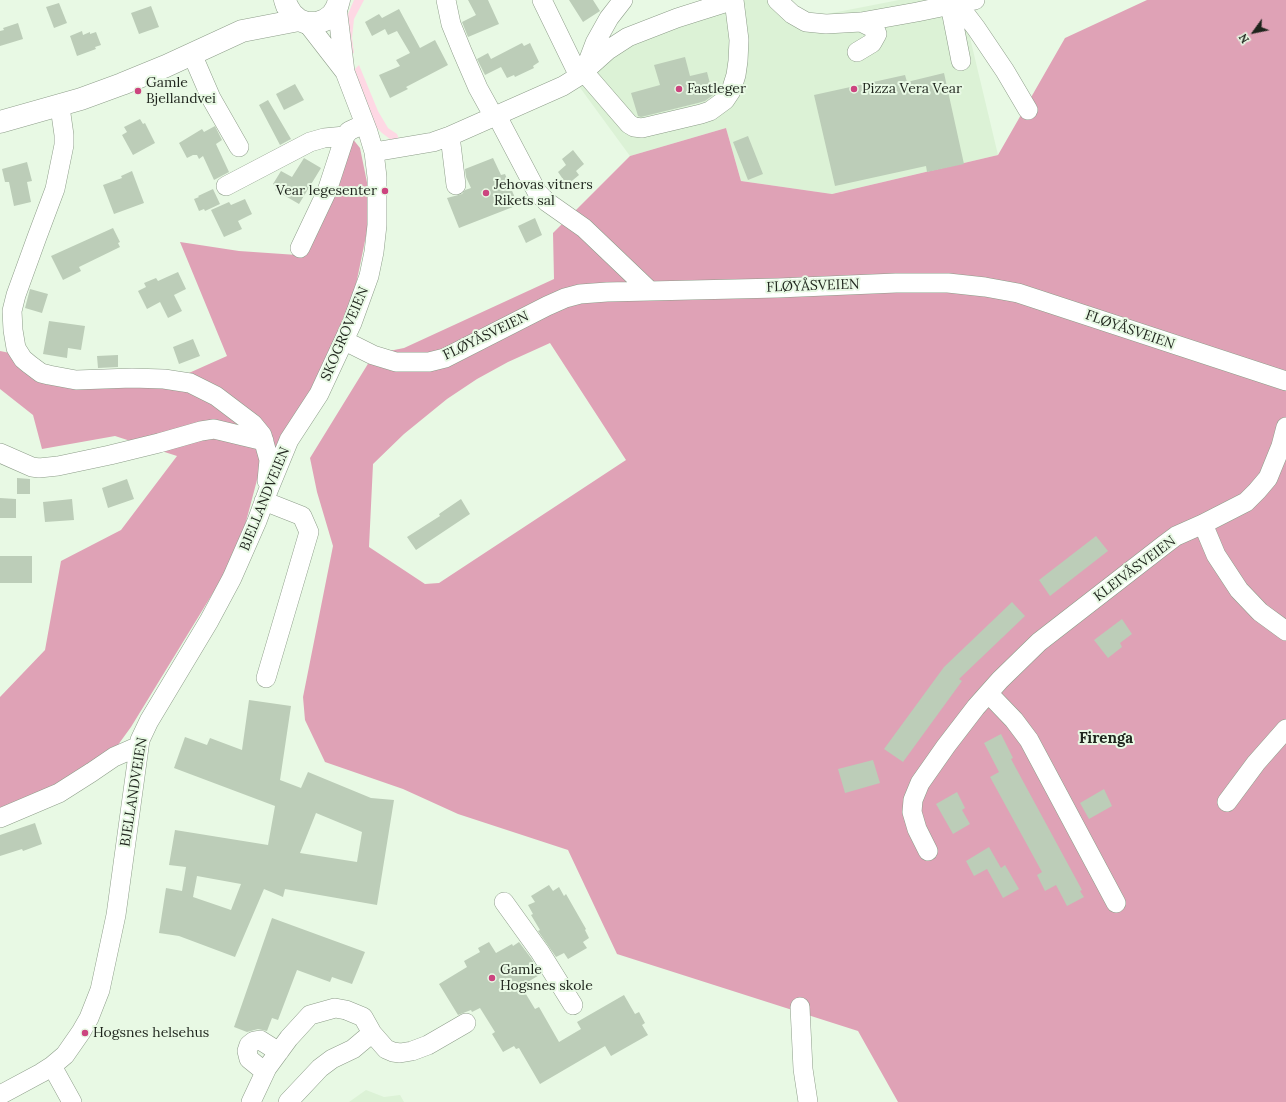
<!DOCTYPE html>
<meta charset="utf-8">
<style>
body{margin:0}
#map{position:relative;width:1286px;height:1102px;overflow:hidden;background:#e8f9e4;font-family:Lora,serif}
canvas{display:block}
.north{position:absolute;left:1234px;top:12px;width:40px;height:40px;-webkit-text-stroke:3px #e8f9e4;paint-order:stroke;rotate:237deg;font-size:11px;font-weight:700;line-height:16px;text-align:center;color:#1e241c}
.north::after{content:'';display:block;margin:auto;width:14px;height:18px;background:#1e241c;clip-path:polygon(50% 0,100% 100%,50% 72%,0 100%)}
</style>
<div id="map">
<canvas width="1286" height="1102"></canvas>
<div class="north">N</div>
</div>
<script>
const ctx = document.querySelector('canvas').getContext('2d');
ctx.lineJoin = 'round';
function fillPath(path, color) { ctx.fillStyle = color; ctx.fill(path, 'evenodd'); }
const poly = rows => new Path2D(rows.map(r => 'M' + r).join(''));
function strokePath(path, color, width, dash) { ctx.strokeStyle = color; ctx.lineWidth = width; ctx.lineCap = dash ? 'butt' : 'round'; ctx.setLineDash(dash || []); ctx.stroke(path); }
function write(font, color, halo, rows, align = 'center') {
  ctx.font = font + ' Lora,serif'; ctx.lineWidth = 4; ctx.setLineDash([]); ctx.textBaseline = 'middle'; ctx.strokeStyle = halo; ctx.fillStyle = color; for (const [text, x, y, turn = 0] of rows) {
    ctx.save(); ctx.translate(x, y); ctx.rotate((+turn || 0) * Math.PI / 180); ctx.textAlign = isNaN(turn) ? turn : align; if (halo) ctx.strokeText(text, 0, 0); ctx.fillText(text, 0, 0); ctx.restore();
  }
}
const built = poly([
 [702,0,788,0,790,4,817,16,899,0,961,0,998,155,832,194,741,181,726,128,630,156,570,74,624,31],
 [366,1090,384,1097,400,1095,404,1102,349,1102]
]);
const green = poly([
 [354,0,364,0,354,19,352,38,354,53,350,54,345,28,348,14],
 [359,65,378,111,388,128,397,134,399,139,390,139,382,133,374,125,355,73,355,69]
]);
const forest = poly([
 [1147,0,1286,0,1286,1102,898,1102,858,1031,617,954,568,850,458,814,403,789,325,762,305,720,303,697,333,546,317,492,310,458,374,354,404,348,554,279,553,233,630,156,726,128,741,181,832,194,998,155,1065,38],
 [550,343,626,460,439,583,425,584,369,547,373,464,404,434,447,399,477,379,508,362],
 [352,138,360,148,372,207,353,299,316,387,257,480,238,552,131,727,107,760,0,820,0,697,45,650,61,561,121,530,177,456,115,436,42,449,33,415,0,389,0,351,10,353,44,384,162,385,227,356,180,242,239,251,297,255]
]);
const building = poly([
 [468,0,488,0,499,24,468,37,462,22,476,15],
 [569,0,593,0,600,11,583,22],
 [59,3,67,23,54,28,46,7],
 [151,6,159,27,139,34,131,13],
 [399,9,420,48,435,40,448,65,406,87,408,89,390,98,379,75,400,66,396,60,410,53,397,31,388,35,385,29,372,36,365,22,379,14,382,18],
 [18,23,23,39,0,46,0,31,4,30,3,28],
 [82,31,83,35,90,32,90,34,96,32,101,45,95,47,96,49,77,56,70,36],
 [522,43,524,46,530,43,539,62,533,66,534,68,515,77,514,75,507,78,501,67,485,75,477,59,488,53,491,59],
 [685,57,690,76,707,72,713,95,705,101,698,103,641,117,638,116,631,93,660,85,654,65],
 [944,73,964,164,927,172,926,166,835,186,814,95,905,75,907,82],
 [295,84,304,100,284,110,276,94],
 [268,100,291,139,280,145,259,105],
 [140,119,143,124,145,123,155,143,133,155,122,135,127,132,124,127],
 [215,126,222,140,216,144,229,172,214,180,203,156,199,159,197,155,193,155,187,158,179,143,202,129,204,132],
 [748,136,763,174,748,180,733,142],
 [573,150,584,164,576,171,579,175,567,185,558,172,566,165,562,159],
 [304,158,321,168,299,204,275,190,277,187,273,184,281,171,292,177],
 [493,158,501,175,505,174,518,205,459,228,447,198,462,194,465,190,471,188,466,177,465,169],
 [27,162,32,181,27,182,31,202,14,206,9,182,5,182,2,169],
 [132,171,144,203,114,214,103,185,122,178,121,176],
 [213,189,220,204,205,211,204,209,199,211,194,199,199,197,198,196],
 [245,199,252,214,238,221,242,229,224,237,211,210,229,202,231,205],
 [535,218,542,235,526,243,518,226],
 [113,228,120,242,118,243,120,247,79,267,81,271,63,280,51,256],
 [178,272,186,289,174,295,182,311,168,318,160,302,147,309,138,291,146,287,144,283,156,278,158,281],
 [30,289,48,294,42,313,25,308],
 [49,321,85,326,81,350,68,348,67,358,43,354],
 [193,339,200,356,179,364,173,347],
 [118,355,118,367,98,368,97,356],
 [17,478,30,479,30,494,17,494],
 [127,479,134,499,108,508,102,488],
 [0,498,16,499,16,518,0,518],
 [72,499,74,520,45,522,43,502],
 [461,499,470,514,416,550,407,537,440,516,439,514],
 [1096,536,1108,551,1050,596,1039,580],
 [0,556,32,556,32,583,0,583],
 [1012,602,1025,616,959,679,962,681,903,762,884,749,944,667],
 [1122,619,1132,634,1120,643,1122,647,1108,658,1094,640],
 [249,700,291,706,280,780,301,788,308,772,371,798,394,800,377,905,285,889,283,897,264,889,235,957,179,936,159,933,166,888,182,891,186,867,169,865,175,830,268,845,275,806,174,768,185,737,207,745,210,738,242,750],
 [316,813,362,832,357,862,300,853],
 [197,876,241,884,231,910,193,897],
 [1001,734,1013,758,1011,759,1082,890,1080,891,1084,897,1067,906,1056,885,1045,891,1037,875,1042,872,990,777,999,772,984,743],
 [873,760,880,783,845,793,838,769],
 [1104,789,1112,806,1089,819,1080,803],
 [957,792,965,808,962,810,970,824,953,834,936,804],
 [35,823,42,844,23,851,22,849,0,856,0,835],
 [989,847,1001,868,1005,865,1019,889,1003,898,987,869,974,876,966,861],
 [549,885,553,891,559,887,564,896,566,894,586,929,585,930,589,938,583,942,587,948,568,959,564,953,556,957,538,931,540,930,531,915,533,914,528,905,535,902,531,896],
 [272,918,365,952,352,984,332,977,330,982,297,970,278,1020,272,1018,267,1031,258,1029,247,1032,234,1027],
 [489,942,496,953,512,944,513,946,519,942,531,958,541,974,521,986,535,1009,539,1007,559,1042,581,1029,577,1022,624,995,635,1014,639,1012,645,1023,642,1025,648,1035,611,1056,605,1046,540,1084,519,1048,516,1049,514,1046,503,1052,492,1034,495,1032,480,1008,472,1012,471,1010,458,1015,439,984,467,967,464,961,480,952,478,948]
]);
const minor = poly([
 [446,0,451,24,462,51,478,88,494,117],
 [542,0,579,76],
 [623,0,609,18,595,43,584,72,629,124,634,127,642,128,701,114,710,111,725,100,731,91,736,75,738,61,739,40,734,0],
 [777,0,792,14,806,22,826,24,861,22,917,12,975,0],
 [957,3,976,28,1005,71,1028,110],
 [950,5,961,61],
 [307,23,345,72],
 [857,52,872,43,877,34,875,29,861,22],
 [192,54,211,98,239,147],
 [57,106,61,114,64,135,64,145,55,189,37,237,16,295,12,311,13,330,16,348,23,359,29,364,41,373,49,375,76,380,132,378,164,379,190,383,216,396,253,424,262,435,269,460,267,481],
 [497,116,537,192,547,202,584,228,650,291],
 [450,136,456,185],
 [374,152,433,142,450,136,563,86,579,76,608,50,628,37,677,18,734,0],
 [226,186,310,142,324,138,345,136,349,131,364,124],
 [300,248,327,191,345,136],
 [345,341,373,355,396,362,429,362,445,358,547,306,565,298,580,294,607,292,778,288,896,283,948,283,985,287,1018,293,1286,381],
 [0,453,32,467,39,468,58,466,110,455,159,443,201,431,214,429,264,441],
 [264,501,302,516,309,532,266,678],
 [1203,524,1216,555,1239,590,1260,612,1286,631],
 [989,694,1014,720,1029,740,1116,903],
 [1227,802,1256,763,1286,729],
 [0,818,59,793,92,772,114,757,139,746],
 [928,851,917,829,912,812,913,800,920,783,946,746,976,707,1000,680,1039,642,1164,545,1176,536,1203,524,1246,502,1257,491,1268,478,1281,446,1286,427],
 [504,902,540,952,573,1005],
 [800,1007,803,1069,808,1102],
 [372,1033,386,1049,393,1052,400,1053,412,1051,428,1045,466,1023],
 [52,1066,72,1102],
 [265,1072,249,1059,247,1051,249,1045,254,1041,260,1040,279,1052],
 [0,1095,41,1073,52,1066,65,1055,81,1032,89,1018,100,990,116,915,140,740,149,721,209,621,232,578,257,521,268,491,289,440,319,394,352,323,369,276,374,252,377,225,377,177,374,152,368,132,345,72,337,7],
 [251,1102,267,1068,289,1038,310,1015,335,1008,346,1010,363,1017,372,1033,353,1049,332,1059,320,1068,288,1102]
]);
const major = poly([
 [285,0,287,6,292,14,299,20,307,23,317,23,325,20,332,15,337,7,339,0],
 [0,122,81,99,122,84,166,66,242,31,299,20]
]);
const markers = [
 [679,89,4,"#cc447f"],
 [854,89,4,"#cc447f"],
 [138,91,4,"#cc447f"],
 [385,191,4,"#cc447f"],
 [486,193,4,"#cc447f"],
 [492,978,4,"#cc447f"],
 [85,1033,4,"#cc447f"]
];
const poiNames = [
 ["Gamle",146,83],
 ["Bjellandvei",146,99],
 ["Fastleger",687,89],
 ["Pizza Vera Vear",862,89],
 ["Jehovas vitners",494,185],
 ["Rikets sal",494,201],
 ["Vear legesenter",377,191,"right"],
 ["Gamle",500,970],
 ["Hogsnes skole",500,986],
 ["Hogsnes helsehus",93,1033]
];
const streetNames = [
 ["FLØYÅSVEIEN",813,286,-2],
 ["FLØYÅSVEIEN",1130,330,19],
 ["SKOGROVEIEN",345,334,-67],
 ["FLØYÅSVEIEN",486,336,-26],
 ["BJELLANDVEIEN",265,499,-68],
 ["KLEIVÅSVEIEN",1135,569,-37],
 ["BJELLANDVEIEN",134,792,-81]
];
const neighbourhoodNames = [
 ["Firenga",1106,739]
];
fillPath(built, '#dcf2d6');
fillPath(green, '#fed8e4');
fillPath(forest, '#dfa2b6');
fillPath(building, '#bccdb8');
strokePath(minor, '#8d9d89', 20);
strokePath(major, '#8d9d89', 23);
strokePath(minor, '#fff', 19);
strokePath(major, '#fff', 22);
for (const [x, y, r, color] of markers) { const dot = new Path2D(); dot.arc(x, y, r, 0, 2 * Math.PI); ctx.fillStyle = color; ctx.fill(dot); strokePath(dot, '#e8f9e4', 1.5); }
write('14px', '#1e241c', '#e8f9e4', poiNames, 'left');
write('14px', '#1e241c', '#e8f9e4', streetNames);
write('bold 15px', '#1e241c', '#e8f9e4', neighbourhoodNames);
</script>
